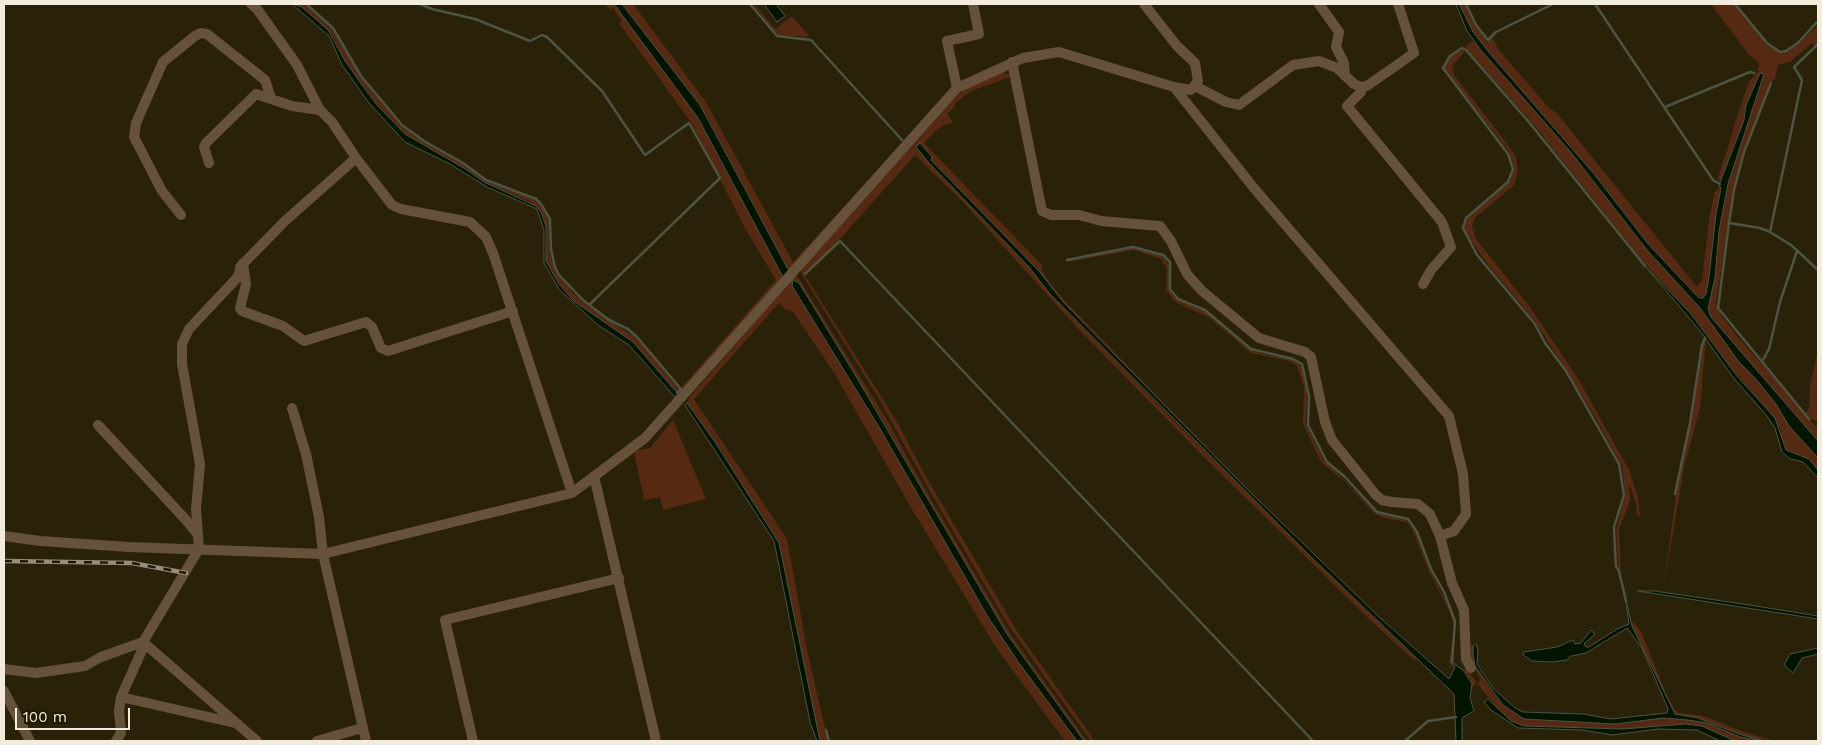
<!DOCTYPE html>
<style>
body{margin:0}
#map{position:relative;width:1822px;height:745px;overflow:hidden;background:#2a2208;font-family:"Work Sans",sans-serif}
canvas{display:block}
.frame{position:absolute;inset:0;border:5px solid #f2ecdd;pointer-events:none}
.scale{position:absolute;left:15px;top:708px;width:115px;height:22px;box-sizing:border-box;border:2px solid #f2ecdd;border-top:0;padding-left:6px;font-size:15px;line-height:18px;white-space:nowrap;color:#f2ecdd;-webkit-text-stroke:4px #211801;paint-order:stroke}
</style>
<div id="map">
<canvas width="1822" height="745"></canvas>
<div class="frame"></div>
<div class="scale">100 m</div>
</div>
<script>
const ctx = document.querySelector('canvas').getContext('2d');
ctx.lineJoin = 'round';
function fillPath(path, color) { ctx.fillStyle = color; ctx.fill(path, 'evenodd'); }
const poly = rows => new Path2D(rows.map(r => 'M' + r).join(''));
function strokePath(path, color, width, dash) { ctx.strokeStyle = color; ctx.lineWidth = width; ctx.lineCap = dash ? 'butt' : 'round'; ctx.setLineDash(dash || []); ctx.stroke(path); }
const green = poly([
 [296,4,304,4,332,29,361,77,401,125,424,142,463,163,485,181,535,200,540,204,545,211,549,221,550,255,558,274,574,294,605,318,637,338,679,389,676,392,633,342,606,325,574,301,564,291,546,261,547,231,541,212,529,201,483,182,467,170,405,134,377,105,362,85,345,61,333,36,323,25],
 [605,4,614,4,692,108,784,279,680,396,677,394,681,388,776,280,746,230,690,121,619,23,622,21,613,8,610,10],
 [622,4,633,4,706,102,793,262,906,139,790,273,709,120],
 [753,4,755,4,775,29,792,16,810,37,777,35],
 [1459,4,1465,4,1476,27,1486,39,1485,41,1487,42,1493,38,1498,49,1550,109,1555,111,1697,287,1702,280,1710,213,1715,191,1718,190,1719,185,1721,188,1716,214,1709,277,1706,294,1703,298,1695,295,1649,245,1594,174,1492,56,1473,32],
 [1711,4,1734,4,1769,46,1782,53,1789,51,1800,43,1818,25,1816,22,1818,19,1818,43,1815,46,1812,43,1790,62,1778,65,1775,79,1770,83,1743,151,1733,190,1716,303,1720,314,1738,337,1818,429,1818,441,1711,317,1708,308,1715,278,1719,231,1728,184,1764,75,1760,74,1744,111,1744,120,1720,182,1718,178,1739,111,1749,82,1758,71,1759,62,1750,56],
 [1473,41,1569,150,1647,250,1700,308,1739,362,1755,378,1776,404,1789,426,1818,458,1818,470,1809,459,1786,450,1783,446,1780,428,1742,380,1731,368,1695,318,1641,259,1529,119,1465,47],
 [1463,49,1465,51,1452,66,1454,75,1508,145,1516,157,1518,171,1514,185,1475,218,1472,226,1476,239,1530,307,1579,380,1630,472,1638,498,1640,516,1637,515,1636,503,1629,483,1630,501,1619,529,1621,572,1618,565,1616,530,1625,495,1622,466,1594,415,1535,321,1485,261,1465,231,1466,220,1510,182,1514,166,1508,150,1444,68,1445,63,1452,55],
 [1002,72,1013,76,971,91,954,104,955,106,947,114,953,122,942,126,925,141,925,144,1043,266,1041,268,1047,279,1064,300,1250,492,1064,303,1039,271,931,160,932,157,920,143,916,147,1029,267,1050,294,1171,418,1417,658,1414,660,1371,621,1204,457,1081,332,964,203,915,155,822,259,804,274,896,420,925,475,1017,631,1095,741,1091,741,1044,676,1007,623,932,495,879,399,801,273,801,270,957,96,970,85],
 [1134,248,1158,254,1165,259,1170,268,1169,290,1176,299,1205,311,1249,349,1262,354,1293,360,1300,365,1307,385,1306,425,1324,460,1376,512,1406,520,1418,535,1430,570,1453,616,1455,631,1451,661,1454,669,1449,662,1454,630,1451,615,1428,569,1412,528,1406,522,1384,518,1374,513,1345,482,1321,462,1303,424,1304,387,1297,366,1289,361,1251,353,1210,318,1175,302,1166,290,1167,269,1161,259,1134,250,1067,262,1066,261],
 [796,274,887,420,924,487,1011,635,1087,741,1084,741,1007,634,924,495,885,424,796,280,792,286,879,427,988,617,1077,741,1065,741,997,649,910,506,833,371,793,312,786,310,779,303,694,399,787,539,808,654,828,741,820,741,779,543,715,442,687,403,689,398],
 [1706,339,1700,408,1684,467,1664,586,1676,495,1703,344],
 [1818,351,1818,418,1817,421,1810,418,1806,413,1809,409,1810,385],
 [673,420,706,499,663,510,660,497,644,500,634,451,650,448],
 [1633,621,1642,634,1667,696,1675,710,1680,713,1704,716,1743,732,1776,741,1748,737,1698,718,1675,715,1632,626],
 [1469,645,1473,645,1475,666,1497,699,1503,705,1532,720,1568,720,1615,724,1663,718,1688,720,1707,723,1724,731,1758,741,1735,741,1685,724,1623,729,1524,726,1511,721,1502,714,1477,683,1471,688,1470,680,1464,671,1466,667,1477,683,1481,680,1471,662]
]);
const water = poly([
 [292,4,302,7,328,30,345,61,362,85,377,105,405,134,467,170,484,182,536,206,541,212,546,226,546,261,559,284,574,301,633,342,680,396,678,398,674,396,629,345,598,325,559,289,544,263,544,230,537,209,487,187,450,164,405,142,369,103,342,65,329,36,292,4],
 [614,4,622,4,700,105,790,273,784,279,698,118,614,4],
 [764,4,776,4,785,16,777,22,764,4],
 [1456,4,1459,4,1473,32,1492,56,1594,174,1649,245,1699,298,1703,298,1706,294,1709,277,1716,214,1721,188,1719,185,1744,120,1746,105,1760,73,1764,74,1728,184,1719,231,1715,278,1708,308,1711,317,1818,441,1818,458,1789,426,1776,404,1755,378,1739,362,1700,308,1647,250,1569,150,1480,49,1467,31,1456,4],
 [920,143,932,157,931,160,1039,271,1064,303,1250,492,1378,616,1449,679,1455,667,1452,662,1464,671,1472,684,1470,698,1474,711,1462,718,1462,741,1456,741,1454,694,1310,556,1050,294,1029,267,928,162,916,147,920,143],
 [1645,266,1691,314,1737,376,1775,418,1786,450,1809,459,1818,470,1818,478,1803,462,1790,459,1782,452,1775,428,1767,416,1732,376,1701,332,1645,266],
 [793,280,799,283,854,373,1007,634,1084,741,1077,741,1019,663,988,617,879,427,792,286,793,280],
 [687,403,715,442,779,543,820,741,817,741,810,722,774,541,685,405,687,403],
 [1638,591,1654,591,1743,604,1818,616,1818,619,1638,591],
 [1626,601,1632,626,1675,714,1698,718,1739,734,1765,741,1740,737,1707,723,1688,720,1663,718,1615,724,1524,719,1503,705,1475,666,1473,654,1473,646,1476,644,1478,651,1477,664,1493,688,1515,708,1523,712,1583,714,1611,719,1667,713,1668,709,1642,648,1627,628,1586,653,1571,656,1567,660,1553,662,1532,661,1523,655,1524,652,1557,647,1573,640,1575,644,1581,643,1591,630,1595,634,1584,644,1586,647,1589,647,1617,629,1629,624,1626,601],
 [1818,648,1818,654,1802,658,1793,673,1784,665,1790,654,1818,648],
 [1488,699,1511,721,1524,726,1623,729,1685,724,1702,726,1735,741,1720,741,1697,730,1658,729,1612,735,1582,730,1518,728,1491,710,1484,702,1488,699]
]);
const stream = poly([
 [306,4,333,28,361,76,402,125,424,141,463,163,486,180,536,199,541,204,550,219,551,249,555,267,559,275,583,300,609,320,628,329,637,337,681,389,677,393],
 [420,4,432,9,475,19,530,41,542,35,547,37,602,91,645,155,689,123,720,178,589,305],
 [750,4,777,36,811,40,902,140],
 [1466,4,1476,25,1488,40,1496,32,1553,4],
 [1595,4,1713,180,1720,184],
 [1735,4,1767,43,1780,52,1786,51,1798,43,1816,23],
 [1771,83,1744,152,1734,190,1729,223,1760,228,1770,232,1791,245,1818,270],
 [1665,107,1750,72,1754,73],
 [1729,223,1718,308,1809,419],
 [1770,232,1802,80,1794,67,1818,44],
 [1067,260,1133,247,1163,255,1170,262,1170,289,1178,299,1205,310,1251,349,1293,359,1302,364,1309,396,1308,425,1327,462,1345,477,1377,512,1408,519,1417,532,1431,569,1444,592,1455,621,1452,662],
 [805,274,840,241,1313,741],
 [1763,360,1769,349,1780,302,1797,251],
 [1675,494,1690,423,1702,345,1705,338],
 [1626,601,1619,571,1616,566,1615,549,1614,527,1624,495,1619,464,1566,371,1545,343,1535,324,1477,255,1463,228,1466,218,1508,182,1513,169,1508,154,1443,68,1450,56,1462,48,1466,50,1528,121,1645,266],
 [826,730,829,741],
 [1405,741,1428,721,1456,717]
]);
const minor = poly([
 [251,4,257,9,297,65,320,110,332,122,356,158,392,205,401,209,470,222,486,237,493,253,572,493],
 [1319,4,1339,32,1336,47,1344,63,1345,76],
 [1012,62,1042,211,1051,215,1079,215,1101,221,1160,226,1171,241,1187,274,1201,290,1259,338,1305,352,1311,357,1325,422,1332,440,1376,495,1382,500,1392,502,1418,504,1430,514,1440,536,1452,583,1464,610,1466,659,1471,668],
 [1195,86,1226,102,1239,105,1293,65,1319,61,1337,68,1354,84,1361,87,1367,86,1414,53,1398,4],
 [1174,87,1253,187,1449,416,1463,474,1466,514,1454,531,1440,536],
 [1361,87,1361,92,1347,106,1442,222,1451,247,1431,270,1423,284],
 [957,88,947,41,979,34,973,4],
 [209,163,204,147,206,143,256,94,292,106,320,110],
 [181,215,162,191,134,137,136,123,163,62,195,36,201,33,207,34,265,80,271,98],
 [243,263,246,284,240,308,242,311,283,326,304,341,366,322,372,327,381,348,388,351,513,311],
 [240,267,285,221,356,158],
 [292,408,306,454,319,517,323,554,366,741],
 [594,476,656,741],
 [198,535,196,509,200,464,182,364,182,344,189,329,237,278,242,266],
 [4,536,40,541,129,547,323,554,572,493,645,438,957,88,1023,58,1059,52,1174,87,1191,90,1198,81,1195,63,1177,46,1144,4],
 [143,642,257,741],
 [4,669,36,673,85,666,101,657,143,642,199,549,198,535,186,520,98,425],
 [4,691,30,741],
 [121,697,235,723],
 [116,741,121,733,119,711,121,697,143,648,143,642],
 [317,741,362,728],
 [473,741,445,620,619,578]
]);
const rail = poly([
 [4,561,132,563,186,573]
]);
fillPath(green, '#562912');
fillPath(water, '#031400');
strokePath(water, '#4b5542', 1);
strokePath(stream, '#4b5542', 2.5);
strokePath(minor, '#66513a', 10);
strokePath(rail, '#958e7a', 4.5);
strokePath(rail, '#211801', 2.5, [8]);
</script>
